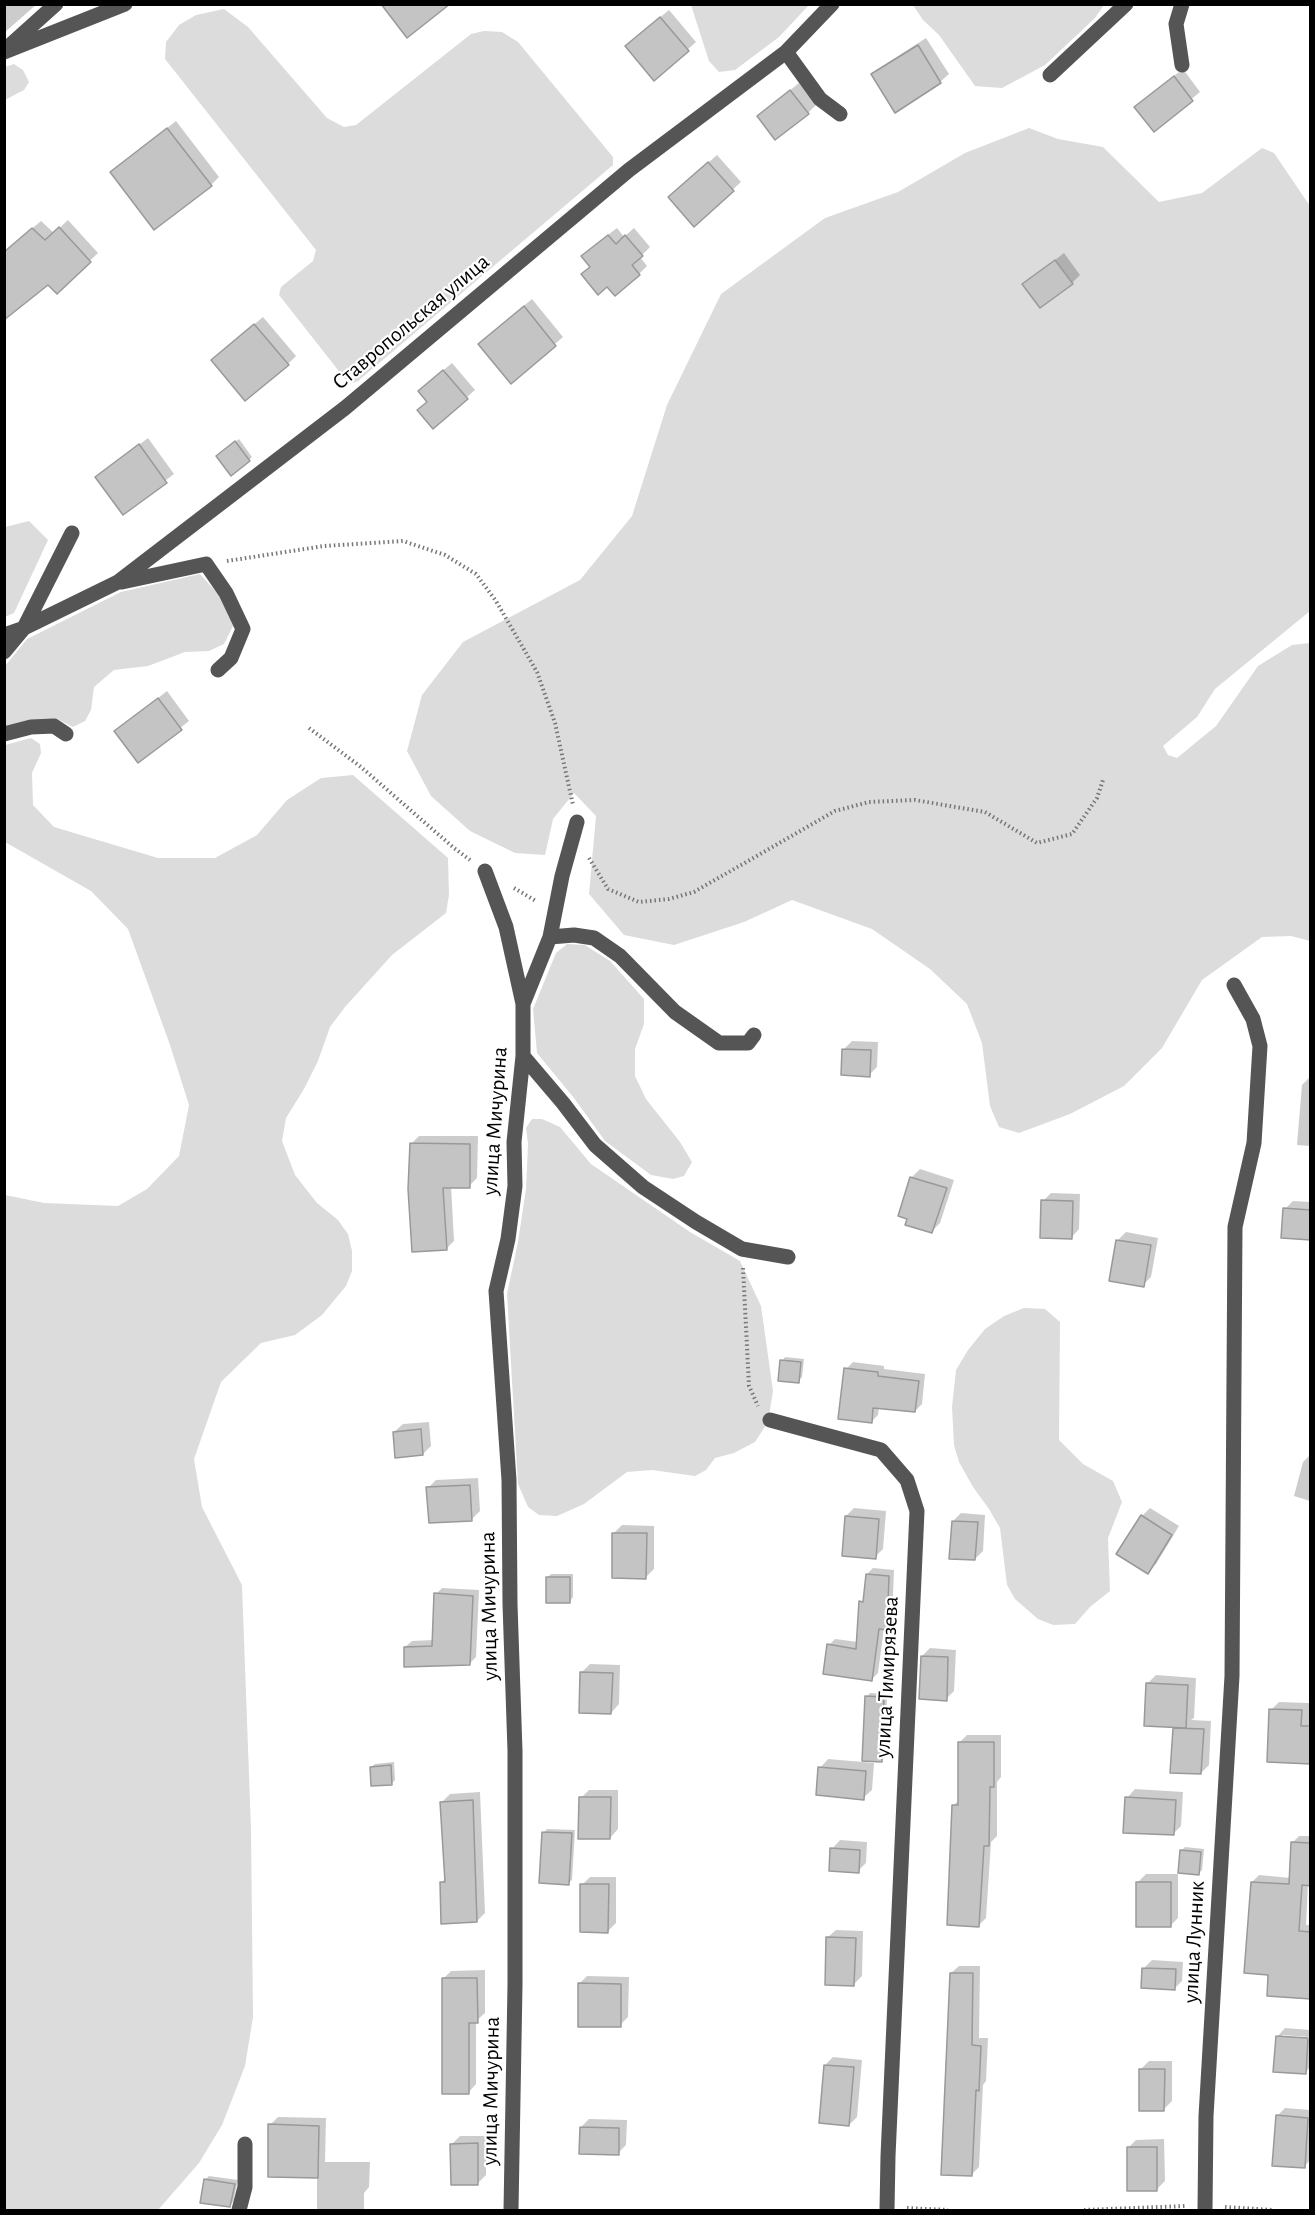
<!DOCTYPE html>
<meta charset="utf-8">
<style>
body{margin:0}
#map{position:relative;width:1315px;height:2215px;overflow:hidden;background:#fff;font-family:"Alegreya Sans",sans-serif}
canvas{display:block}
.frame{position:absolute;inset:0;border:6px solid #000;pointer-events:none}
</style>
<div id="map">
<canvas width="1315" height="2215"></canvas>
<div class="frame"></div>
</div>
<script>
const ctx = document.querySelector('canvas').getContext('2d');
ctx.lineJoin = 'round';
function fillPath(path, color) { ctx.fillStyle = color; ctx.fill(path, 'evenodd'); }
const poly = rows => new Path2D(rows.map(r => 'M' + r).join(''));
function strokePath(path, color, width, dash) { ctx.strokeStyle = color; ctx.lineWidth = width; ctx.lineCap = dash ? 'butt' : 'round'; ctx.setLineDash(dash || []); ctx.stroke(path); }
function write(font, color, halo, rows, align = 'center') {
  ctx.font = font + ' "Alegreya Sans",sans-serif'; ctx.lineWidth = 4.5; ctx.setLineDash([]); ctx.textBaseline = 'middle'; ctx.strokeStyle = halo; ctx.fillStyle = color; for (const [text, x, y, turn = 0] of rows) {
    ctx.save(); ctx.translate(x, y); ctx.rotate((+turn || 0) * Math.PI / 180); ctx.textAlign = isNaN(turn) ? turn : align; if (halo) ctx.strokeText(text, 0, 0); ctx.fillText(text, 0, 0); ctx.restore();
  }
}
const green = poly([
 [691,5,691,4,809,5,779,37,735,70,719,72,709,61],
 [913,5,1104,5,1095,18,1045,65,1002,88,975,86,939,35,923,20],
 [224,9,248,27,327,118,344,127,356,125,471,34,484,31,502,32,518,42,613,157,613,165,358,381,349,384,279,295,281,287,313,261,316,250,165,59,166,42,179,25,196,15],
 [14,64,23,70,29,82,24,90,5,100,5,67],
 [1029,128,1058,139,1103,147,1159,202,1202,193,1262,148,1274,153,1310,206,1310,611,1215,689,1197,717,1163,746,1168,755,1177,758,1216,726,1258,666,1292,645,1310,643,1310,941,1291,936,1262,937,1202,980,1162,1048,1124,1086,1070,1114,1019,1133,999,1127,990,1106,982,1043,967,1004,930,969,872,929,792,900,744,922,674,945,624,935,589,894,596,816,574,793,553,819,545,855,515,853,470,831,431,796,407,751,422,695,463,642,580,580,632,516,667,405,721,294,825,218,898,192,965,153],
 [29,521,48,540,14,613,5,617,5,527],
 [200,574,219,595,233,626,224,644,209,651,185,652,148,666,114,670,94,687,91,710,85,721,73,727,57,719,35,720,5,727,5,666,27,639,121,592],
 [31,738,40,744,41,753,32,773,33,805,54,827,158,858,215,858,257,835,287,800,321,778,353,775,448,858,449,895,446,913,392,955,345,1007,330,1027,318,1061,304,1089,286,1118,282,1141,295,1175,317,1203,338,1220,348,1234,352,1251,352,1271,346,1286,322,1315,295,1335,261,1343,221,1382,194,1459,202,1507,242,1585,251,1829,253,2017,245,2066,222,2125,199,2163,158,2210,5,2210,5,1195,44,1203,118,1206,147,1189,179,1156,189,1105,170,1045,128,929,91,891,5,842,5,745],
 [567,944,585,945,610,961,644,999,644,1024,635,1049,635,1076,646,1099,680,1142,692,1162,684,1176,673,1179,651,1175,605,1141,574,1098,537,1053,533,1009,556,953],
 [532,1119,542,1119,560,1127,591,1164,690,1232,740,1261,761,1306,773,1391,768,1422,755,1442,734,1453,715,1458,706,1470,695,1476,652,1470,627,1472,584,1504,557,1516,539,1515,528,1507,518,1484,507,1294,518,1242,526,1189,528,1144,526,1128],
 [1024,1308,1045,1309,1060,1322,1059,1440,1083,1464,1113,1481,1122,1502,1108,1538,1110,1591,1090,1607,1075,1624,1053,1625,1038,1619,1015,1599,1007,1585,1000,1528,989,1509,973,1487,959,1462,954,1445,952,1407,956,1370,968,1350,985,1329,1004,1316]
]);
const shadow = poly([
 [4,4,37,4,4,33],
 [669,10,696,42,654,79,635,38],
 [926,38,949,74,940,82,873,75,881,67],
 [1183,69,1200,92,1154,130,1144,99],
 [799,83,816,105,808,113,767,109],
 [176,121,219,177,211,185,112,172],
 [717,155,741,182,695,224,678,189],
 [68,220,98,253,57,292,22,237,41,221,54,233],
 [617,228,624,237,634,228,650,247,640,257,647,266,639,274,591,248],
 [1064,253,1080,275,1072,283,1024,284],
 [532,299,563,337,511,382,488,336],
 [263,317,296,356,288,364,221,352],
 [452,363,475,390,433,427,429,401,428,383],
 [148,438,174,474,123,513,97,477],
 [239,439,252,457,249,460,221,453],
 [167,691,189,721,138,761,116,731],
 [852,1041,878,1042,877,1067,869,1075,844,1049],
 [1310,1077,1310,1146,1297,1145,1302,1085],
 [419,1136,478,1136,477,1178,469,1186,451,1186,454,1241,446,1249,411,1144],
 [920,1169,954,1180,940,1223,932,1231,909,1218,900,1215,912,1177],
 [1051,1193,1080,1194,1079,1229,1071,1238,1043,1201],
 [1293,1201,1310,1202,1310,1239,1285,1209],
 [1126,1232,1158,1238,1151,1277,1143,1285,1118,1240],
 [785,1357,804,1359,802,1377,798,1381,782,1361],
 [853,1362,884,1366,884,1369,925,1374,922,1404,915,1411,879,1407,878,1415,871,1422,846,1369],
 [429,1422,431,1446,423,1454,394,1432,403,1424],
 [1310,1455,1310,1501,1294,1496,1303,1462],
 [478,1478,480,1511,472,1519,428,1488,436,1480],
 [854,1508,886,1511,883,1549,875,1557,846,1516],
 [1150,1508,1179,1526,1156,1564,1148,1572,1118,1554,1142,1516],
 [961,1513,985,1515,983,1551,975,1559,953,1521],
 [622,1525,654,1526,654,1569,646,1577,614,1533],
 [873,1568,894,1570,892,1622,884,1628,878,1673,872,1679,829,1645,835,1639,858,1642,861,1602,865,1598,867,1574],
 [551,1574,573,1574,573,1597,570,1601,547,1578],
 [442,1588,479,1590,476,1657,469,1664,405,1647,412,1641,434,1640,436,1594],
 [930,1648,956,1650,954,1691,946,1699,922,1656],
 [590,1664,620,1665,619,1704,611,1713,582,1672],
 [1156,1675,1196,1678,1194,1718,1191,1720,1211,1721,1209,1765,1201,1773,1174,1728,1177,1726,1148,1683],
 [870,1693,887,1694,885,1757,882,1760,867,1697],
 [1279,1702,1309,1703,1310,1762,1271,1710],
 [967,1735,1001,1735,1001,1777,997,1782,997,1836,991,1842,986,1918,979,1925,953,1806,960,1799,959,1743],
 [828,1759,874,1763,872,1790,863,1798,820,1768],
 [394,1762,395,1780,392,1783,371,1767,375,1764],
 [1135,1789,1183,1792,1181,1826,1173,1834,1127,1798],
 [589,1790,618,1790,618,1829,610,1838,581,1798],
 [480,1792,485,1913,477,1921,441,1883,446,1878,442,1802,450,1794],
 [547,1829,575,1830,572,1880,568,1883,544,1832],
 [1299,1836,1310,1836,1310,1884,1308,1884,1306,1925,1310,1925,1310,1997,1270,1973,1252,1882,1259,1875,1291,1878,1292,1843],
 [840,1840,867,1842,866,1863,858,1871,832,1849],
 [1185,1847,1204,1849,1202,1870,1199,1873,1181,1851],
 [1146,1874,1178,1874,1178,1918,1170,1926,1137,1883],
 [590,1877,616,1877,616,1923,608,1931,582,1885],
 [836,1930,863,1931,862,1976,854,1984,827,1938],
 [1152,1960,1183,1962,1182,1981,1174,1989,1144,1968],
 [959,1966,980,1966,979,2038,988,2038,986,2081,983,2085,979,2167,972,2174,951,1973],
 [485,1970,485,2013,476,2021,476,2084,468,2093,443,1979,451,1971],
 [587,1976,629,1977,628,2017,620,2025,579,1984],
 [1285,2028,1310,2030,1310,2037,1282,2035,1282,2038,1310,2040,1310,2067,1305,2073,1277,2037],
 [833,2057,862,2060,857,2117,849,2125,825,2065],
 [1149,2061,1172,2061,1172,2101,1164,2109,1141,2069],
 [1285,2108,1310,2110,1310,2160,1304,2167,1277,2116],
 [278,2117,326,2118,325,2162,370,2162,369,2187,364,2193,364,2210,317,2210,317,2177,270,2125],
 [589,2119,627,2120,626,2145,618,2153,581,2127],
 [460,2136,486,2136,486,2175,478,2183,452,2144],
 [1164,2139,1165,2181,1157,2189,1128,2148,1136,2140],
 [209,2176,238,2180,233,2202,229,2206,205,2180]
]);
const building = poly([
 [381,4,450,4,407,38,381,4],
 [660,17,689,51,654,81,625,46,660,17],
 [918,45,941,83,895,113,871,74,918,45],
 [1174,76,1193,101,1154,132,1134,107,1174,76],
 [790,90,809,114,775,140,757,116,790,90],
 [167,128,212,186,154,230,110,172,167,128],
 [708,162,734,191,694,227,668,197,708,162],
 [59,227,91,262,57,294,48,285,4,320,4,252,32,228,45,240,59,227],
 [608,235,616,244,625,235,643,256,632,265,640,275,615,296,607,287,598,295,581,274,590,267,581,256,608,235],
 [1055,260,1073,284,1040,308,1022,284,1055,260],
 [524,306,556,346,511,384,478,344,524,306],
 [254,324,289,365,245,401,211,360,254,324],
 [443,370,468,399,433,429,417,410,427,402,418,391,443,370],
 [235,441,250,461,231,476,216,456,235,441],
 [139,444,167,483,123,515,95,477,139,444],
 [158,698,182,730,138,763,114,731,158,698],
 [842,1049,871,1050,870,1077,841,1075,842,1049],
 [410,1143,470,1144,470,1188,443,1188,447,1250,412,1252,408,1189,410,1143],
 [910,1177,947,1188,932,1233,905,1225,907,1219,898,1216,910,1177],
 [1041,1200,1073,1201,1072,1239,1040,1238,1041,1200],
 [1283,1208,1311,1210,1311,1240,1281,1238,1283,1208],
 [1116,1240,1151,1245,1144,1287,1109,1281,1116,1240],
 [780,1360,801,1362,799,1383,778,1381,780,1360],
 [844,1368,878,1372,878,1376,919,1381,915,1412,873,1408,872,1423,838,1419,844,1368],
 [421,1429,423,1455,395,1458,393,1432,421,1429],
 [470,1485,472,1521,429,1523,426,1487,470,1485],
 [1141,1515,1172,1535,1148,1574,1116,1554,1141,1515],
 [845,1516,879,1519,876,1559,842,1556,845,1516],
 [952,1521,978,1522,975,1560,949,1559,952,1521],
 [612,1533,647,1533,646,1579,612,1578,612,1533],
 [866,1574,889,1576,887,1630,879,1629,872,1681,823,1674,827,1644,856,1649,859,1601,863,1602,866,1574],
 [546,1577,570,1577,570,1603,546,1603,546,1577],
 [434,1593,473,1596,470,1665,404,1667,404,1647,432,1646,434,1593],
 [921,1656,948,1657,947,1701,919,1699,921,1656],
 [580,1672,613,1673,611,1714,579,1713,580,1672],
 [1146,1683,1188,1685,1186,1728,1144,1726,1146,1683],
 [865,1696,884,1697,882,1762,862,1761,865,1696],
 [1269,1709,1302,1710,1301,1726,1311,1726,1311,1764,1267,1762,1269,1709],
 [1173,1728,1204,1729,1201,1774,1170,1773,1173,1728],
 [958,1742,994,1742,994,1787,990,1787,989,1846,984,1846,979,1927,947,1925,952,1805,958,1805,958,1742],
 [391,1765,392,1785,371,1786,370,1767,391,1765],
 [818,1767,866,1771,864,1800,816,1795,818,1767],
 [579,1797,611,1797,610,1839,578,1839,579,1797],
 [1125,1797,1176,1800,1174,1835,1123,1833,1125,1797],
 [473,1800,477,1922,441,1924,440,1882,445,1882,440,1802,473,1800],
 [542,1832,572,1833,569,1885,539,1883,542,1832],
 [1291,1842,1311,1843,1311,1886,1302,1885,1299,1931,1311,1932,1311,1999,1267,1996,1268,1975,1244,1973,1251,1882,1289,1884,1291,1842],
 [830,1848,860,1850,859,1873,829,1871,830,1848],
 [1180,1850,1201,1852,1199,1875,1178,1873,1180,1850],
 [1136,1882,1171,1882,1171,1927,1136,1927,1136,1882],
 [580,1884,609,1884,608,1933,580,1932,580,1884],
 [826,1937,856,1938,854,1986,825,1985,826,1937],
 [1142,1968,1176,1969,1175,1990,1141,1988,1142,1968],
 [950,1973,973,1973,972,2045,981,2046,979,2091,976,2090,972,2176,941,2175,950,1973],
 [442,1978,477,1978,478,2023,469,2023,469,2094,442,2094,442,1978],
 [578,1983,621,1984,621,2027,578,2027,578,1983],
 [1276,2036,1308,2038,1306,2074,1273,2072,1276,2036],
 [824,2065,854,2067,849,2126,819,2123,824,2065],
 [1139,2069,1165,2069,1164,2111,1139,2111,1139,2069],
 [1276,2115,1308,2118,1305,2168,1272,2166,1276,2115],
 [268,2124,319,2126,318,2178,268,2177,268,2124],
 [580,2127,619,2128,619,2155,579,2154,580,2127],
 [478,2143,478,2185,451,2185,450,2144,478,2143],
 [1127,2147,1157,2147,1157,2191,1127,2191,1127,2147],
 [204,2179,235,2184,230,2207,200,2203,204,2179]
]);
const path = poly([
 [227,561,324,546,403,541,445,555,476,574,496,601,537,672,555,723,573,805],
 [309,728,361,767,454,848,470,860],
 [589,858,608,889,639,902,669,899,694,892,835,811,869,802,915,800,985,812,1037,843,1072,834,1097,798,1103,780],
 [514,888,536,901],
 [743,1268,749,1386,758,1406],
 [1225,2207,1272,2210],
 [907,2208,948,2210],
 [1084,2210,1185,2206]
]);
const minor = poly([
 [1182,4,1176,24,1182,65],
 [7,48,56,4],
 [4,52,125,4],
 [786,52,820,99,840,114],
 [1050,75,1126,4],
 [122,582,206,564,226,593,243,629,231,658,218,670],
 [4,635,24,628,72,533],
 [4,652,24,628,118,582,345,408,629,170,786,52,832,4],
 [4,734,31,727,54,726,66,734],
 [485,871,506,927,523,1004,523,1056,514,1142,515,1186,508,1239,496,1291,509,1480,510,1604,515,1751,515,1985,511,2210],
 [550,937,574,935,594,938,620,956,675,1012,719,1043,748,1043,754,1035],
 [523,1004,550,937,562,876,577,822],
 [523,1056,563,1103,595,1145,643,1187,696,1222,742,1249,788,1257],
 [770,1420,881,1450,907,1480,917,1511,888,2156,887,2210],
 [239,2210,245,2187,245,2144],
 [1205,2210,1206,2116,1232,1676,1235,1227,1254,1143,1260,1046,1253,1019,1234,985]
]);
const streetNames = [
 ["Ставропольская улица",411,322,-40],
 ["улица Мичурина",495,1121,-86],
 ["улица Мичурина",489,1606,-91],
 ["улица Тимирязева",887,1677,-87],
 ["улица Лунник",1194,1942,-87],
 ["улица Мичурина",491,2091,-89]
];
fillPath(green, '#dcdcdc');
fillPath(shadow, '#0003');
fillPath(building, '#c4c4c4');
strokePath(building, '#999', 1.5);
strokePath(path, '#777', 4, [1.5, 3]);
strokePath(minor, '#555', 15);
write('22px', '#000', '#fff', streetNames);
</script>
